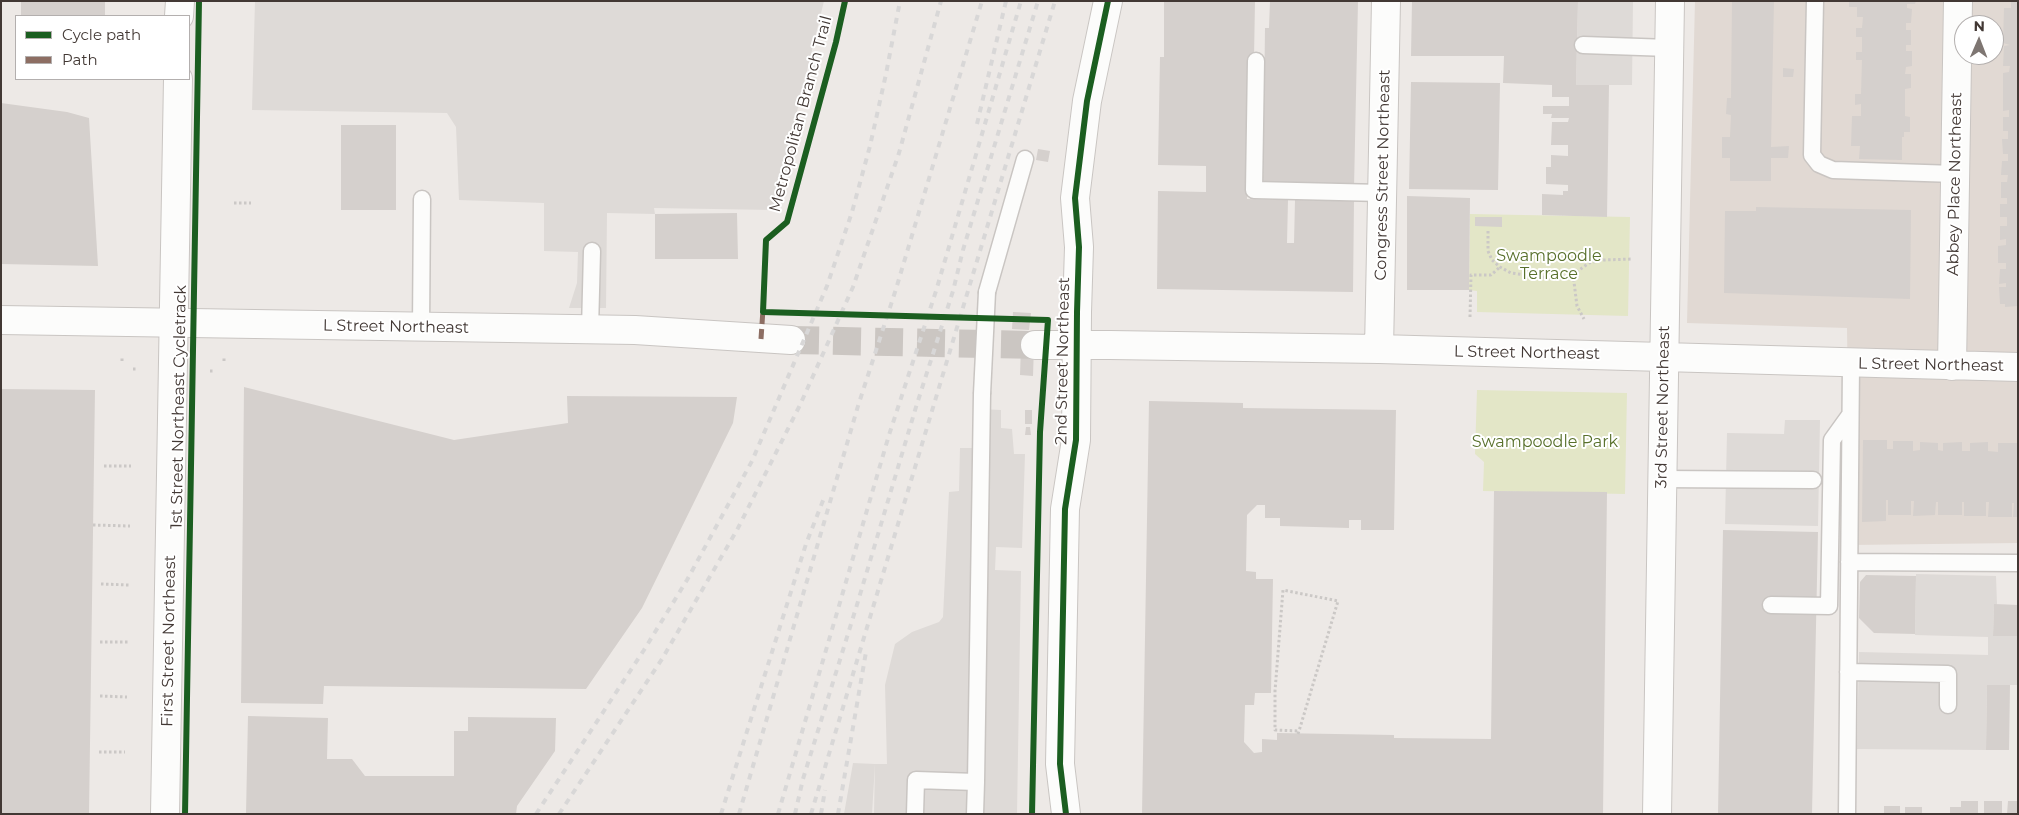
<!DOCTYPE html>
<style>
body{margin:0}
#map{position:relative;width:2019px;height:815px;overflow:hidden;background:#ede9e6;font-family:Montserrat,sans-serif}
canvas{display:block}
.frame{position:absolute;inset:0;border:2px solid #423834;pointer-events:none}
.legend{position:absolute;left:15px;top:15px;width:175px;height:65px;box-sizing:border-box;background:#fff;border:1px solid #b3afae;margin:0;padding:6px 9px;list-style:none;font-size:15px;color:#423834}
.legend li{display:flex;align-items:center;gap:10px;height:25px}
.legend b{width:25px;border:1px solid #b3afae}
.north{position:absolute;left:1954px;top:15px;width:50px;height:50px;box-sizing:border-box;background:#fff;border:1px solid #b3afae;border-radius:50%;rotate:1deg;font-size:14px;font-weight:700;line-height:20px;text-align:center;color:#423834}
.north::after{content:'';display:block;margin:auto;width:18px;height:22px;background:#7e7672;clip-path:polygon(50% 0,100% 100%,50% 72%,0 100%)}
</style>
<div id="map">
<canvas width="2019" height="815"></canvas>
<div class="frame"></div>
<ul class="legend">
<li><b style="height:6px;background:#1b5e20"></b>Cycle path</li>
<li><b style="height:6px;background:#8d6e63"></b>Path</li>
</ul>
<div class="north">N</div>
</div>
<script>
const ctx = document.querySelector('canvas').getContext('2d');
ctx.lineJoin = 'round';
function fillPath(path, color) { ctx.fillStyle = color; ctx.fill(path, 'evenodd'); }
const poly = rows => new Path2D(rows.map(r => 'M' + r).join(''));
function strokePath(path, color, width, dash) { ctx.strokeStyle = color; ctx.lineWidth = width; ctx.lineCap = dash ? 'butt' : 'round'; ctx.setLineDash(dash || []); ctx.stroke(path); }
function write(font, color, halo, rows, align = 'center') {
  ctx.font = font + ' Montserrat,sans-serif'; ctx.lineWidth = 4; ctx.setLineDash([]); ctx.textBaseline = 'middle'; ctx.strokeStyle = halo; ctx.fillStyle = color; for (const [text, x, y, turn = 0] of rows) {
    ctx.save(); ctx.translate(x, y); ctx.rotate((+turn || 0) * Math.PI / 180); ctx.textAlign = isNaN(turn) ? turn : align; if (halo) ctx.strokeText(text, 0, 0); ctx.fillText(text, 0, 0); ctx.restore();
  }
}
const residential = poly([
 [1695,1,2018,1,2018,543,1850,545,1847,328,1687,323],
 [1964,25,1994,25,1994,55,1964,55]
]);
const green = poly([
 [1470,214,1630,217,1628,316,1477,312,1477,291,1469,290],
 [1477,390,1627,393,1625,494,1483,491,1484,462,1475,454]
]);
const parking = poly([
 [255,1,824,1,773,210,654,208,655,214,607,213,606,308,569,308,577,283,578,252,544,251,544,203,459,200,456,127,447,113,252,110],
 [1578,1,1633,1,1632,85,1576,85],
 [979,409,1001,410,1001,428,1012,429,1014,454,1025,454,1022,548,996,547,995,570,1021,571,1017,814,874,814,875,764,887,764,885,685,895,644,912,632,939,622,943,617,949,492,959,491,960,448,972,448,973,412],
 [1785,420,1820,420,1818,526,1725,524,1727,433,1784,434],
 [1916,574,1996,576,1997,604,1994,605,1993,635,2018,636,2018,685,1987,685,1986,750,1857,749,1859,652,1988,655,1988,637,1915,635],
 [853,763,875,764,872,814,844,814]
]);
const building = poly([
 [21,1,105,1,105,16,21,16],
 [1164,1,1255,1,1254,58,1250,58,1247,199,1288,200,1287,243,1294,243,1295,200,1354,201,1353,292,1157,289,1158,191,1206,192,1206,166,1158,165,1160,57,1164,57],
 [1270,1,1358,1,1354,188,1263,186,1265,28,1269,28],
 [1412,1,1578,1,1576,85,1609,85,1607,217,1542,215,1542,194,1563,195,1563,191,1568,191,1568,185,1546,184,1546,167,1551,167,1551,155,1568,156,1568,145,1551,145,1552,122,1568,122,1569,118,1551,118,1552,114,1543,114,1543,106,1569,106,1569,97,1552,97,1552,85,1503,83,1504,56,1411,56],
 [1732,1,1774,1,1771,147,1789,146,1788,158,1771,158,1771,181,1730,181,1730,158,1722,158,1722,137,1730,137,1731,115,1726,114,1727,98,1731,98],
 [1849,1,1916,1,1915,4,1907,4,1907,8,1912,9,1911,23,1906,23,1906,30,1911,30,1911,45,1906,45,1906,51,1912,51,1912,66,1906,67,1905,74,1911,74,1911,88,1905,89,1905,116,1910,117,1910,132,1904,132,1904,137,1902,137,1902,160,1859,159,1860,146,1851,146,1852,116,1861,116,1861,104,1855,105,1855,94,1861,94,1862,60,1856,60,1856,52,1862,52,1862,37,1856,37,1856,28,1862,28,1863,17,1857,17,1857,7,1849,7],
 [2011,1,2018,1,2018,306,2005,307,2005,304,2000,304,1999,287,2006,287,2006,283,1999,284,2000,269,2006,269,2006,263,1998,263,1998,246,2006,245,2006,239,2000,240,2000,226,2007,226,2007,217,2000,217,2000,204,2007,204,2007,198,2001,198,2001,182,2007,182,2008,175,2001,175,2002,161,2008,161,2008,154,2003,154,2002,139,2008,139,2008,131,2003,131,2003,117,2009,117,2009,110,2003,111,2003,73,2009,72,2010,66,2003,66,2004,46,2010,45,2003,43,2004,8,2011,8],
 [1783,68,1794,69,1793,77,1783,77],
 [1411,82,1500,83,1498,190,1409,189],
 [1,103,67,112,89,118,98,266,1,264],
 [341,125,396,125,396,210,341,210],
 [1038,149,1050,151,1048,162,1036,160],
 [1407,196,1470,198,1469,290,1407,290],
 [1756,207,1911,210,1910,299,1724,293,1725,211,1756,211],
 [737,213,738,259,655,259,655,214],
 [1475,217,1502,217,1502,227,1475,226],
 [1013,312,1031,313,1029,330,1012,329],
 [1021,346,1034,346,1033,376,1020,375],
 [244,387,454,440,568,423,567,396,737,397,733,423,642,608,586,689,324,686,323,704,241,703],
 [1,389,95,390,89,814,1,814],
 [1149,401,1243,403,1243,408,1396,410,1394,530,1361,530,1361,520,1349,520,1349,528,1280,526,1280,518,1265,518,1265,505,1257,505,1247,515,1246,571,1256,572,1256,579,1273,579,1271,693,1255,693,1254,705,1245,705,1244,742,1254,753,1262,752,1262,739,1277,740,1277,733,1394,735,1394,738,1491,739,1494,491,1607,492,1603,814,1142,814],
 [1025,410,1032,410,1032,424,1025,424],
 [1026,427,1030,427,1031,435,1025,435],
 [1863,440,1887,440,1887,449,1893,449,1893,441,1913,441,1913,451,1920,450,1920,442,1938,443,1938,450,1943,451,1943,443,1962,442,1962,451,1970,451,1970,443,1988,442,1988,451,1998,452,1998,443,2018,443,2018,517,2013,517,2014,503,2012,503,2012,517,1988,517,1989,502,1986,502,1986,516,1964,516,1964,502,1962,502,1962,515,1938,515,1938,502,1936,502,1935,515,1913,516,1914,501,1911,501,1911,515,1888,515,1888,500,1886,500,1886,521,1862,522],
 [1723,530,1818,532,1812,814,1718,814],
 [1866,575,1916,576,1915,634,1874,633,1859,618,1860,582],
 [1994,604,2018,605,2018,636,1993,636],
 [1987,685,2010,685,2009,750,1986,750],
 [248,716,328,718,327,759,352,759,365,776,454,776,454,731,468,731,468,717,556,718,555,751,517,806,516,814,246,814],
 [1961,801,1978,801,1978,814,1950,814,1950,807,1961,807],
 [1984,801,2002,801,2002,814,1984,814],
 [2008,801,2018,801,2018,814,2007,814],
 [1884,806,1900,806,1900,814,1884,814],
 [1905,807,1922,807,1922,814,1905,814]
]);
const minorTunnel = poly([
 [791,340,1035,345]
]);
const path = poly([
 [234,203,251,203],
 [1488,231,1488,251,1492,260,1500,267,1511,273,1557,279,1575,273,1589,263,1603,260,1633,259],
 [1573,274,1577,306,1584,319],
 [765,284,766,240,777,232],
 [1470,317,1471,275,1491,275,1500,267],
 [122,361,122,357],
 [224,361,224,357],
 [133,369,137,369],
 [210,371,214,371],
 [104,466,131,466],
 [93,525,130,526],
 [101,584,129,585],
 [100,642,128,642],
 [100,696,127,697],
 [1298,734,1299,731,1338,601,1283,590,1275,691,1275,730,1299,731],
 [99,752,125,752]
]);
const service = poly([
 [1815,1,1812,155,1819,164,1833,170,1955,174],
 [1583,45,1669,48],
 [1256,61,1254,190,1382,193],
 [987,292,1025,159],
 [421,328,422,199],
 [590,330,592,251],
 [1662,479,1813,480],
 [1849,562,2018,563],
 [1771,605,1829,606,1832,440,1850,415],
 [1848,672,1948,674,1948,705],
 [976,782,982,394],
 [915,814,916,780,976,782,975,814],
 [1847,814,1851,364]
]);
const minor = poly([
 [1,320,635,330,791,340],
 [1035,345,1110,345,1379,349,2018,367],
 [1379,349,1386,1],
 [1952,366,1958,1],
 [1657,814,1670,1]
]);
const tertiary = poly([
 [179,16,180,1],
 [165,814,178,79],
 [1066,814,1060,764,1065,509,1076,440,1077,312,1079,247,1075,198,1087,101,1108,1]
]);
const rail = poly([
 [977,124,1006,1],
 [536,814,644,650,687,580,752,461,827,286,852,212,870,146,886,74,900,1],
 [559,814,662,659,737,530,800,405,853,287,899,153,941,1],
 [721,814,806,544,824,498],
 [739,814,858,406,896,289,982,1],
 [778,814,889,435,936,291,1021,1],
 [795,814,803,779,856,608,916,407,953,291,963,250,1038,1],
 [811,814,1055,1],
 [821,814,825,790],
 [838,814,866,652]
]);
const serviceBridge = poly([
 [982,394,987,292]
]);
const quiet = poly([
 [761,339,763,309]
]);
const cycleway = poly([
 [845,1,836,42,787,222,766,240,763,312,1048,320,1040,432,1032,814],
 [185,814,199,1],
 [1066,814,1060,764,1065,509,1076,440,1077,312,1079,247,1075,198,1087,101,1108,1]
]);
const streetNames = [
 ["Metropolitan Branch Trail",801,114,-75],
 ["Congress Street Northeast",1383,175,-89],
 ["Abbey Place Northeast",1955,184,-89],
 ["L Street Northeast",396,327,1],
 ["L Street Northeast",1527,353,1],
 ["2nd Street Northeast",1063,361,-89],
 ["L Street Northeast",1931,365,1],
 ["1st Street Northeast Cycletrack",179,407,-89],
 ["3rd Street Northeast",1663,407,-89],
 ["First Street Northeast",169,641,-89]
];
const parkNames = [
 ["Swampoodle",1549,256],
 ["Terrace",1549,274],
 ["Swampoodle Park",1545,442]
];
fillPath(residential, '#e1d9d3');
fillPath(green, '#e3e6c7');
fillPath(parking, '#dedad7');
fillPath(building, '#d5d0cd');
strokePath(minorTunnel, '#cbc6c2', 28, [28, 14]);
strokePath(service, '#c9c5c2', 19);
strokePath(minor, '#c9c5c2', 30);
strokePath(tertiary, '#c9c5c2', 30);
strokePath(path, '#cbc8c6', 3, [2.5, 2.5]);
strokePath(service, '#fcfcfb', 16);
strokePath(minor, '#fcfcfb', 28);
strokePath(tertiary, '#fcfcfb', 28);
strokePath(rail, '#d8d7d7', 4, [6, 6]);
strokePath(serviceBridge, '#c9c5c2', 19, []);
strokePath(serviceBridge, '#fcfcfb', 16);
strokePath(quiet, '#8d6e63', 5, [10, 5]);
strokePath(cycleway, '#1b5e20', 6);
write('16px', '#423834', '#fff', streetNames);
write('16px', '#58702b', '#fff', parkNames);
</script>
